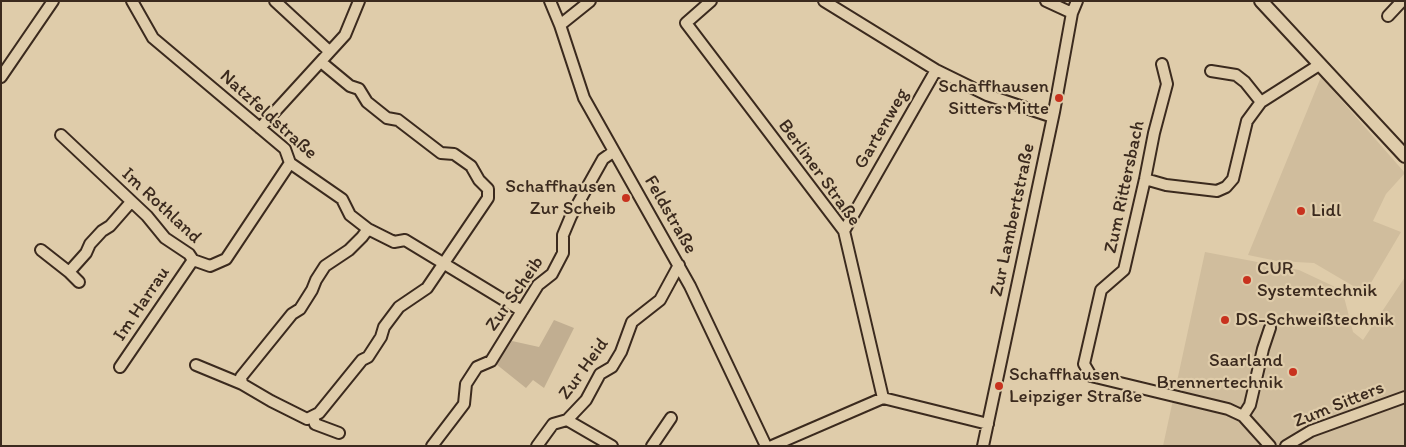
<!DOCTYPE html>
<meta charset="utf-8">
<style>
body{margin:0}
#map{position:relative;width:1406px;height:447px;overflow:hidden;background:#dfccaa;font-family:Itim,sans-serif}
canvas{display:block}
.frame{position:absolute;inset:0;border:2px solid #3b2a1e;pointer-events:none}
</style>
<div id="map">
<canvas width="1406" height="447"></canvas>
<div class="frame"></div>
</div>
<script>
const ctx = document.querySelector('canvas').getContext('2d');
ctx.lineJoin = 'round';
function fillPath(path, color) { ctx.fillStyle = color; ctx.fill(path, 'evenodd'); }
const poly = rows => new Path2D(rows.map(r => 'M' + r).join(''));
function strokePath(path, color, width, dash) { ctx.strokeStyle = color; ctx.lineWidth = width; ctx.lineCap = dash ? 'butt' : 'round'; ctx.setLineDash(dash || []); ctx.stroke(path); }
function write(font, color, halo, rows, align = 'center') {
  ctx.font = font + ' Itim,sans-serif'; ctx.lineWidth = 4.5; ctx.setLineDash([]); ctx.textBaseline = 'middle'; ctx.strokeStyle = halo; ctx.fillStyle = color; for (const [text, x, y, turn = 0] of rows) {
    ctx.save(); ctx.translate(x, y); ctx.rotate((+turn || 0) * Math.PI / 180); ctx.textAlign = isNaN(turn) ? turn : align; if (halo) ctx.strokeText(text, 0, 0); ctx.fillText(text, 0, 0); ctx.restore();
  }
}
const built = poly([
 [1321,77,1405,173,1386,194,1373,221,1401,232,1365,293,1314,263,1277,261,1248,255],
 [1205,252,1299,270,1333,286,1343,293,1353,332,1363,340,1405,277,1405,446,1163,446]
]);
const green = poly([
 [554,320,574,328,544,388,533,380,526,388,496,364,512,341,539,347]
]);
const minor = poly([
 [132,1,153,38,285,149,290,163,342,199,350,215,368,229,394,242,405,240,522,311],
 [275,1,329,51],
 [550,1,560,25,584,98,690,286,766,446],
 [711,1,686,23,844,231,883,398],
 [824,1,936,70,987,95,1053,117],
 [1046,1,1072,13],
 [1388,16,1402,1],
 [560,25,590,1],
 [321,62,350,86,359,89,367,102,387,118,398,120,441,153,454,154,471,166,479,180,488,189,488,198,427,288,399,307,384,327,381,337,368,357,362,360,319,413,307,419,271,401,242,384,241,377,292,314,300,309,312,290,316,280,325,266,349,250,362,237,368,229],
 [1162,64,1167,84,1154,133,1145,179,1124,270,1101,290,1084,364,1091,376,1228,409,1243,416,1270,446],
 [1211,71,1236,75,1245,82,1261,102],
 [1,77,53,1],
 [260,128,345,35,359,1],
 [61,135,147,216,165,238,189,254,193,260,210,266,226,259,290,163],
 [1145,179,1166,185,1217,191,1226,187,1233,179,1247,121,1261,102,1319,65],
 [844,231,936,70],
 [41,250,69,272,86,253,90,244,102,231,110,226,131,202],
 [69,272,79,282],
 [196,365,242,384],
 [120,367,193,260],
 [313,416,315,424,339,433],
 [1243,416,1250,405,1263,349,1270,328],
 [432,446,464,404,466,384,477,367,491,361,538,285,552,274,563,253,563,235,571,216,603,159,613,152],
 [537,446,553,424,567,420],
 [612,446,567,420,586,400,600,374,612,367,621,352,632,322,660,300,679,265],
 [652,446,671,418],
 [772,446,883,398,988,424],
 [983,446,1054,112,1072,13,1077,1],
 [1286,446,1311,431,1405,397]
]);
const tertiary = poly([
 [1261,1,1405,156]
]);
const markers = [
 [1059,98,5,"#c8321e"],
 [626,198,5,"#c8321e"],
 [1301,211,5,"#c8321e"],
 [1247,280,5,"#c8321e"],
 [1225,320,5,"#c8321e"],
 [1293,372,5,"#c8321e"],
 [999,386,5,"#c8321e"]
];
const poiNames = [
 ["Schaffhausen",1049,87,"right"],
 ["Sitters Mitte",1049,109,"right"],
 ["Schaffhausen",616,187,"right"],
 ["Zur Scheib",616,209,"right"],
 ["Lidl",1311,211],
 ["CUR",1257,269],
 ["Systemtechnik",1257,291],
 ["DS-Schweißtechnik",1235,320],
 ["Saarland",1283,361,"right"],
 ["Brennertechnik",1283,383,"right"],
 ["Schaffhausen",1009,375],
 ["Leipziger Straße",1009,397]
];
const streetNames = [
 ["Natzfeldstraße",268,115,42],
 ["Gartenweg",882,129,-60],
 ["Berliner Straße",819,173,54],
 ["Zum Rittersbach",1125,187,-78],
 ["Im Rothland",161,206,43],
 ["Feldstraße",670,215,60],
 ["Zur Lambertstraße",1013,220,-78],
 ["Zur Scheib",515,294,-55],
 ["Im Harrau",142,304,-56],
 ["Zur Heid",584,369,-54],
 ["Zum Sitters",1339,405,-22]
];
fillPath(built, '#d0bd9d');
fillPath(green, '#c1ae91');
strokePath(minor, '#3b2a1e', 14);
strokePath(tertiary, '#3b2a1e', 16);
strokePath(minor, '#dfccaa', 10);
strokePath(tertiary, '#dfccaa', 12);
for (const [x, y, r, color] of markers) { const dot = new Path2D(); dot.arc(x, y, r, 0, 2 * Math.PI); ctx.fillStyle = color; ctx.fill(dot); strokePath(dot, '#dfccaa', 2); }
write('19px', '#3b2a1e', '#dfccaa', poiNames, 'left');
write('19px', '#3b2a1e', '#dfccaa', streetNames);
</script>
